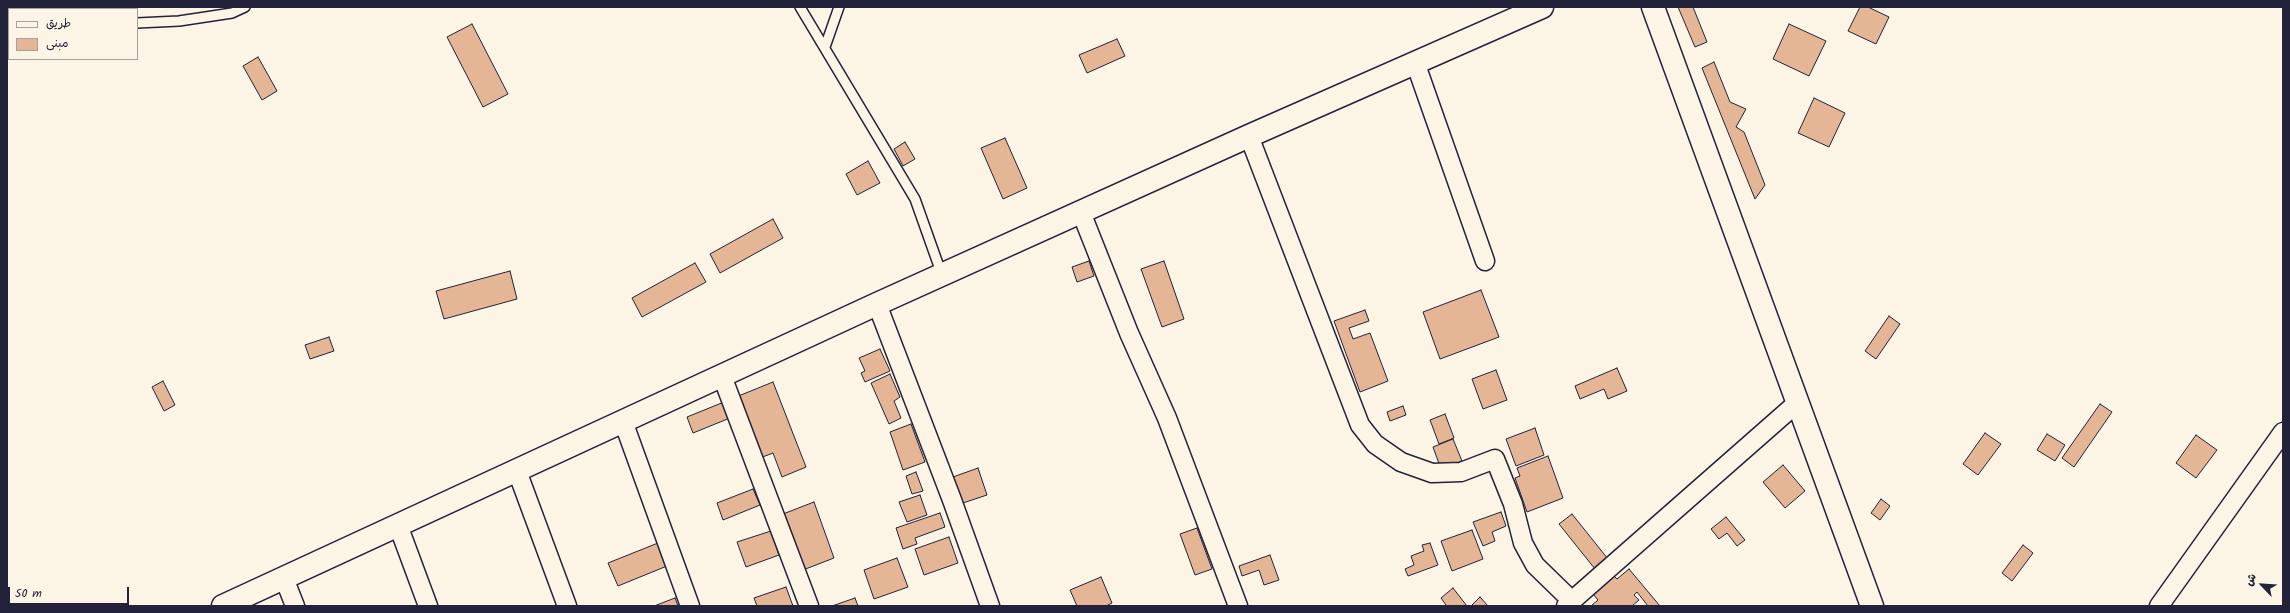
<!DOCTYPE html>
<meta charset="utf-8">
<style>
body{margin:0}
#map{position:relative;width:2290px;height:613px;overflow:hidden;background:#fcf5e5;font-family:Kalam,"Playpen Sans Arabic",sans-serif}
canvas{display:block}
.frame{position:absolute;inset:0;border:8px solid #22223b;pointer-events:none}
.legend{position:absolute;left:8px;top:8px;width:130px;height:52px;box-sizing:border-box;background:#fcf5e5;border:1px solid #a5a1a1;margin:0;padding:5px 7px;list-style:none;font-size:12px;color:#22223b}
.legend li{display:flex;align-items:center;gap:8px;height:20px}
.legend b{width:20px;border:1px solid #a5a1a1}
.north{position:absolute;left:2242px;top:565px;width:40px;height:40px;-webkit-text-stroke:3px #fcf5e5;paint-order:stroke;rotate:295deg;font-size:11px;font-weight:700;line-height:16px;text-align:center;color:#22223b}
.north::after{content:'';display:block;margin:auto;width:14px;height:18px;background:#22223b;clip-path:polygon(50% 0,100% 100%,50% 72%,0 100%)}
.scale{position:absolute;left:8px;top:587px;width:121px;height:18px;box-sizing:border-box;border:2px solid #22223b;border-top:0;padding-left:5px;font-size:12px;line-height:14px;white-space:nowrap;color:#22223b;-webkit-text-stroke:3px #fcf5e5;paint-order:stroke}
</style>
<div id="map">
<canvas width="2290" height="613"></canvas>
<div class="frame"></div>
<ul class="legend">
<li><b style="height:5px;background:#fcf5e5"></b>طريق</li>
<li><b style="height:11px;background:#e4b695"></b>مبنى</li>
</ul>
<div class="north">ش</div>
<div class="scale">50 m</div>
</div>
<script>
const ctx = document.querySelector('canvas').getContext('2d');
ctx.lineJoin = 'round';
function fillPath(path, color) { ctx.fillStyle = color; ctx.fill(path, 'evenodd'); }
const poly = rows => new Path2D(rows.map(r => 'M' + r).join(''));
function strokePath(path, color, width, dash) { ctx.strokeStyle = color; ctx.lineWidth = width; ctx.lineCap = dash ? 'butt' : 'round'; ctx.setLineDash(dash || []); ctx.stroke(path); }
const building = poly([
 [1678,7,1693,7,1707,42,1695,47,1678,7],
 [1860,7,1868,7,1889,17,1876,44,1848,31,1860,7],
 [472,24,508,94,483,107,447,37,472,24],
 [1789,24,1826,41,1809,76,1773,59,1789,24],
 [1117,39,1125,56,1087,73,1079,55,1117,39],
 [258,57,277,91,262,100,243,66,258,57],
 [1714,62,1730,102,1746,109,1736,127,1744,132,1765,185,1755,199,1702,68,1714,62],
 [1814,98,1845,113,1829,147,1798,133,1814,98],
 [1005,138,1027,188,1003,199,981,148,1005,138],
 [905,142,915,159,903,166,894,149,905,142],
 [868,161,880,183,857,195,846,174,868,161],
 [773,219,783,238,720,273,710,254,773,219],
 [1089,261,1094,276,1077,282,1072,267,1089,261],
 [1164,261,1184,319,1162,327,1141,269,1164,261],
 [695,263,706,282,642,317,632,298,695,263],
 [510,271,517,299,444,319,436,291,510,271],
 [1481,290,1499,337,1440,359,1423,312,1481,290],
 [1365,310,1369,321,1349,328,1353,339,1370,333,1388,381,1360,392,1334,321,1365,310],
 [1889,316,1900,324,1876,359,1865,351,1889,316],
 [329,337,334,351,310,359,305,345,329,337],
 [880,349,890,371,865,382,861,373,865,371,859,358,880,349],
 [1617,368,1627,391,1608,399,1604,389,1580,399,1575,386,1617,368],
 [1496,370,1507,400,1483,409,1472,379,1496,370],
 [890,374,900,397,894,401,901,418,889,424,871,383,890,374],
 [163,381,175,405,164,411,152,387,163,381],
 [773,382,806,467,782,477,773,453,760,458,736,397,773,382],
 [724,402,730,418,693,433,687,417,724,402],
 [2100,404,2112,412,2074,467,2062,458,2100,404],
 [1403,406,1406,415,1390,421,1387,412,1403,406],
 [1445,414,1454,438,1439,444,1430,420,1445,414],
 [911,424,925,462,903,470,890,432,911,424],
 [1535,428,1544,455,1516,466,1506,439,1535,428],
 [1985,433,2001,444,1978,475,1963,464,1985,433],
 [2047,434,2065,445,2055,461,2037,450,2047,434],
 [2196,435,2217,450,2196,478,2176,463,2196,435],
 [1453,439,1462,461,1441,469,1433,447,1453,439],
 [1548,456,1563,498,1527,512,1515,478,1520,476,1517,468,1548,456],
 [1783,465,1805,491,1785,508,1763,482,1783,465],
 [978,468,987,495,963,503,953,477,978,468],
 [916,472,923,491,912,494,906,476,916,472],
 [753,489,760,505,723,520,717,503,753,489],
 [920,495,927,515,907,522,899,502,920,495],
 [1881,499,1890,506,1880,520,1871,513,1881,499],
 [814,502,834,558,803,570,783,514,814,502],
 [1501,512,1506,526,1492,532,1495,541,1483,546,1473,522,1501,512],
 [940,513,945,527,915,538,917,544,903,549,896,528,940,513],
 [1572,514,1608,559,1595,569,1559,524,1572,514],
 [1726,517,1745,540,1737,546,1727,533,1719,539,1711,529,1726,517],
 [1197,528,1212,569,1195,575,1180,534,1197,528],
 [1472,530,1483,559,1452,571,1441,541,1472,530],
 [771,531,779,555,746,567,737,542,771,531],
 [949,537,958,563,924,575,915,549,949,537],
 [658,543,667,566,618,586,608,563,658,543],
 [1430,543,1438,565,1408,576,1405,569,1414,565,1411,556,1424,551,1422,545,1430,543],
 [2023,545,2033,553,2012,581,2002,573,2023,545],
 [1270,555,1279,580,1264,585,1259,570,1242,576,1239,566,1270,555],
 [897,558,908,587,874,599,864,570,897,558],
 [1629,569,1660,606,1648,606,1637,592,1634,595,1639,600,1632,606,1591,606,1598,600,1593,594,1611,573,1617,579,1629,569],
 [1101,577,1112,603,1106,606,1077,606,1070,590,1101,577],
 [786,587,793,606,757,606,754,598,786,587],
 [1453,588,1467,606,1444,606,1446,605,1441,598,1453,588],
 [1480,597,1488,606,1471,606,1480,597],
 [675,598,678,606,654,606,675,598],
 [855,598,858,606,832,606,855,598]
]);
const service = poly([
 [74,7,75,9],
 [800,7,915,199,942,275],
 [137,23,179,21,232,13,245,7],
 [825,47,839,7]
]);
const minor = poly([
 [1415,62,1485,261],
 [1249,136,1360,425,1375,444,1401,462,1432,473,1461,472,1495,459,1513,504,1523,543,1535,565,1572,601],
 [1081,212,1129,333,1167,418,1238,606],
 [877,304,952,500,990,606],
 [722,376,809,606],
 [623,421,690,606],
 [517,471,567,606],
 [398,525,428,606],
 [284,578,295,606],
 [1566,606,1797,403],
 [2159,606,2283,432]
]);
const tertiary = poly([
 [1653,7,1872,606],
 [223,606,877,304,1249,136,1542,7]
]);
fillPath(building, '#e4b695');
strokePath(building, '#22223b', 1);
strokePath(service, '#22223b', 12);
strokePath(minor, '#22223b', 21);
strokePath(tertiary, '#22223b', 25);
strokePath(service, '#fcf5e5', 9);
strokePath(minor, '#fcf5e5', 18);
strokePath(tertiary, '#fcf5e5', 22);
</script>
